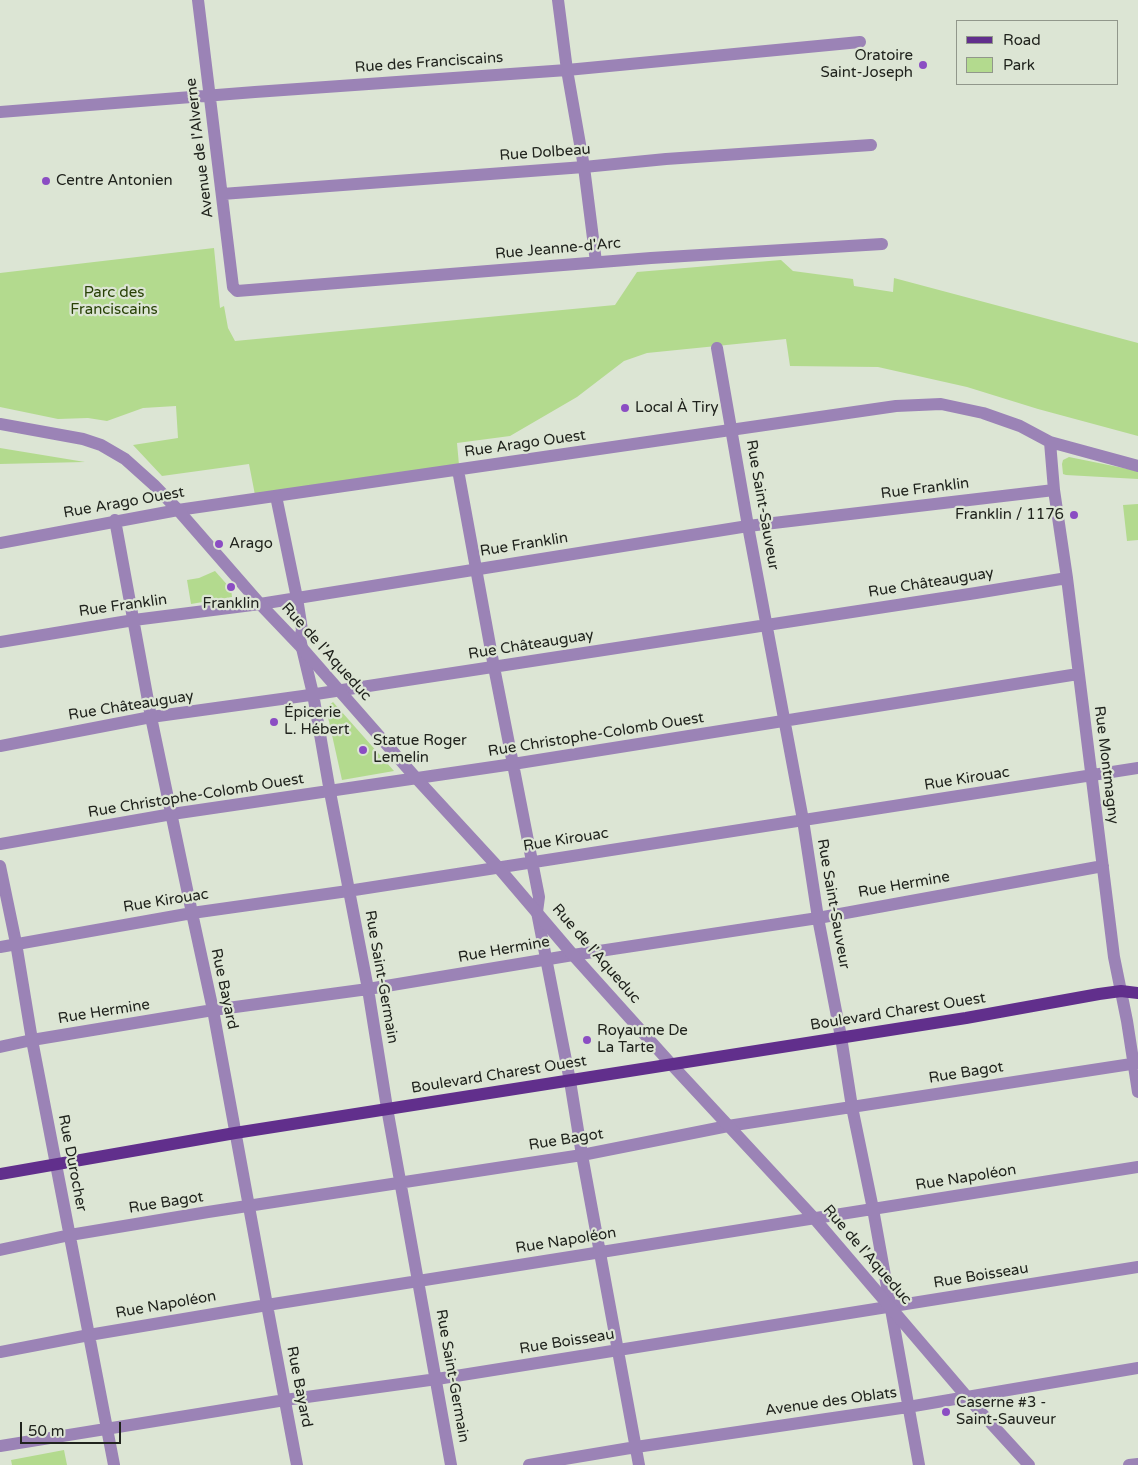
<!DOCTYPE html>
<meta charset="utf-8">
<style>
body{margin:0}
#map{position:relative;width:1138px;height:1465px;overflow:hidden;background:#dce5d4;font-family:"Varela Round",sans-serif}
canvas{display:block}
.legend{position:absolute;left:956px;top:20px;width:162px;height:65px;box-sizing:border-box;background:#dce5d4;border:1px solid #91978b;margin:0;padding:6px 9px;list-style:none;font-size:15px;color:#20231d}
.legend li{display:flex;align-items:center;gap:10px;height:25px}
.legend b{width:25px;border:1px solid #91978b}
.scale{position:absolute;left:20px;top:1422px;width:101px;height:22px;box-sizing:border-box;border:2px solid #20231d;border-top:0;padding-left:6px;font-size:15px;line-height:18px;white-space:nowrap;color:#20231d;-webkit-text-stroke:4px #dce5d4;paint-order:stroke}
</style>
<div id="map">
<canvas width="1138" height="1465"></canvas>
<ul class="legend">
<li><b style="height:6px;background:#612f8c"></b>Road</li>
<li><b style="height:14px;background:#b3da8e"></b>Park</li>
</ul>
<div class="scale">50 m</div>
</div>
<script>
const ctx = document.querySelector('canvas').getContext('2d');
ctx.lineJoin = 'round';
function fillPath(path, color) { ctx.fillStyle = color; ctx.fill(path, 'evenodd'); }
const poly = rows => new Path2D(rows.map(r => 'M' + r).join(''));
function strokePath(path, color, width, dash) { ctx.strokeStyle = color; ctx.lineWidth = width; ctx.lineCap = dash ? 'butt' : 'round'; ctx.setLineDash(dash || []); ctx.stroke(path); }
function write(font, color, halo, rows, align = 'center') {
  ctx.font = font + ' "Varela Round",sans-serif'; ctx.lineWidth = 4.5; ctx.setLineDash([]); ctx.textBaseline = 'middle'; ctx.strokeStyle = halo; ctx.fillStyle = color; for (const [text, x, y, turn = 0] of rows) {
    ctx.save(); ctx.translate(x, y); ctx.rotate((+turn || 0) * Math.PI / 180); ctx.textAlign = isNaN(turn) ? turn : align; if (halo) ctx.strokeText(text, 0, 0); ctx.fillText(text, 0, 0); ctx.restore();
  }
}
const green = poly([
 [214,248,220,308,224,306,228,328,235,341,615,305,637,272,781,260,793,271,853,279,854,286,893,292,894,278,1138,343,1138,436,1038,409,967,387,878,367,790,366,786,339,647,353,624,361,577,397,510,436,457,443,459,465,255,495,249,464,162,476,133,445,178,438,176,406,143,408,107,421,88,418,58,419,0,407,0,273],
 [0,448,85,462,0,464],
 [1069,457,1138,471,1138,479,1066,475,1063,474,1062,464,1063,460],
 [1138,504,1138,540,1127,541,1123,505],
 [215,571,231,589,232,597,191,604,187,580,199,578],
 [333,702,394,771,342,780,326,708],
 [64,1450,67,1465,12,1465,11,1460]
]);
const minor = poly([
 [198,0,233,287,237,291,651,258,882,244],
 [558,0,567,70,584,167,596,262],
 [0,112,255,92,567,70,860,42],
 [222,194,584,167,666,159,871,145],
 [717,348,748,526,803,820,818,918,841,1037,852,1107,873,1209,919,1465],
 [1050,442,1054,490,1067,578,1114,957,1127,1021,1138,1092],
 [458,470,494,667,539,897,537,912,570,1081,582,1155,639,1465],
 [276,496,297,598,302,630,300,638,302,648,313,694,330,792,368,989,387,1108,451,1465],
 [115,520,151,717,192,913,213,1010,267,1305,297,1465],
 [0,543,178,510,896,406,941,404,983,413,1020,426,1050,442,1138,466],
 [0,642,134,620,260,604,748,526,1054,490],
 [0,746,151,717,303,696,976,593,1067,578],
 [0,844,172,814,513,764,1078,674],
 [0,866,16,943,32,1040,114,1465],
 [0,947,192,913,348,891,1138,768],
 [0,1047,32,1040,213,1010,368,989,573,955,818,918,1103,866],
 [0,1250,70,1235,208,1212,582,1155,728,1126,1138,1063],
 [0,1352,89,1335,267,1305,1138,1167],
 [0,1446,285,1400,437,1379,1138,1267],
 [529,1465,636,1447,908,1407,1138,1368],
 [1129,1465,1138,1464]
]);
const tertiary = poly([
 [0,424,83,439,101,445,125,459,154,485,178,510,260,604,302,648,416,778,498,867,573,955,672,1065,814,1218,967,1397,1029,1465]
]);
const primary = poly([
 [0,1174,235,1133,966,1018,1099,994,1121,991,1138,993]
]);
const markers = [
 [923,65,5,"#8b4dc3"],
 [46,181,5,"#8b4dc3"],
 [625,408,5,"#8b4dc3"],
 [1074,515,5,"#8b4dc3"],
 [219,544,5,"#8b4dc3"],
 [231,587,5,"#8b4dc3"],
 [274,722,5,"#8b4dc3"],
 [363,750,5,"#8b4dc3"],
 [587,1040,5,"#8b4dc3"],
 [946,1412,5,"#8b4dc3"]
];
const poiNames = [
 ["Oratoire",913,56,"right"],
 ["Saint-Joseph",913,73,"right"],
 ["Centre Antonien",56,181],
 ["Local À Tiry",635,408],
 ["Franklin / 1176",1064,515,"right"],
 ["Arago",229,544],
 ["Franklin",231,604,"center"],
 ["Épicerie",284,713],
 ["L. Hébert",284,730],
 ["Statue Roger",373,741],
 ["Lemelin",373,758],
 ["Royaume De",597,1031],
 ["La Tarte",597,1048],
 ["Caserne #3 -",956,1403],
 ["Saint-Sauveur",956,1420]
];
const streetNames = [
 ["Rue des Franciscains",429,63,-4],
 ["Avenue de l'Alverne",200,148,-97],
 ["Rue Dolbeau",545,153,-4],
 ["Rue Jeanne-d'Arc",558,249,-5],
 ["Rue Arago Ouest",525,444,-8],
 ["Rue Franklin",925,489,-7],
 ["Rue Arago Ouest",124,503,-10],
 ["Rue Saint-Sauveur",762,505,80],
 ["Rue Franklin",524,545,-9],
 ["Rue Châteauguay",931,583,-9],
 ["Rue Franklin",123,606,-8],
 ["Rue Châteauguay",531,645,-9],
 ["Rue de l'Aqueduc",326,652,48],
 ["Rue Châteauguay",131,706,-9],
 ["Rue Christophe-Colomb Ouest",596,735,-9],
 ["Rue Montmagny",1106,765,83],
 ["Rue Kirouac",967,779,-9],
 ["Rue Christophe-Colomb Ouest",196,796,-9],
 ["Rue Kirouac",566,840,-9],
 ["Rue Hermine",904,885,-10],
 ["Rue Kirouac",166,901,-9],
 ["Rue Saint-Sauveur",833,904,80],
 ["Rue Hermine",504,950,-10],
 ["Rue de l'Aqueduc",596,954,49],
 ["Rue Saint-Germain",381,977,80],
 ["Rue Bayard",224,989,78],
 ["Rue Hermine",104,1012,-9],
 ["Boulevard Charest Ouest",898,1012,-9],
 ["Rue Bagot",966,1073,-9],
 ["Boulevard Charest Ouest",499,1075,-9],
 ["Rue Bagot",566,1140,-9],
 ["Rue Durocher",72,1163,79],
 ["Rue Napoléon",966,1178,-9],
 ["Rue Bagot",166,1203,-9],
 ["Rue Napoléon",566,1241,-9],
 ["Rue de l'Aqueduc",867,1255,49],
 ["Rue Boisseau",981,1276,-9],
 ["Rue Napoléon",166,1305,-10],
 ["Rue Boisseau",567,1342,-9],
 ["Rue Saint-Germain",452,1376,80],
 ["Rue Bayard",299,1387,79],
 ["Avenue des Oblats",831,1402,-8]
];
const parkNames = [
 ["Parc des",114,293],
 ["Franciscains",114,310]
];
fillPath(green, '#b3da8e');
strokePath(minor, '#9b83b6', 12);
strokePath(tertiary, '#9b83b6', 12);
strokePath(primary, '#612f8c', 12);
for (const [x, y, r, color] of markers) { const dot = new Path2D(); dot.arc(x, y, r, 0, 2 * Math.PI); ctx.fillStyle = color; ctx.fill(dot); strokePath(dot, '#dce5d4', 2); }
write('15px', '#20231d', '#dce5d4', poiNames, 'left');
write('15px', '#20231d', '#dce5d4', streetNames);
write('15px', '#284106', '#dce5d4', parkNames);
</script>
